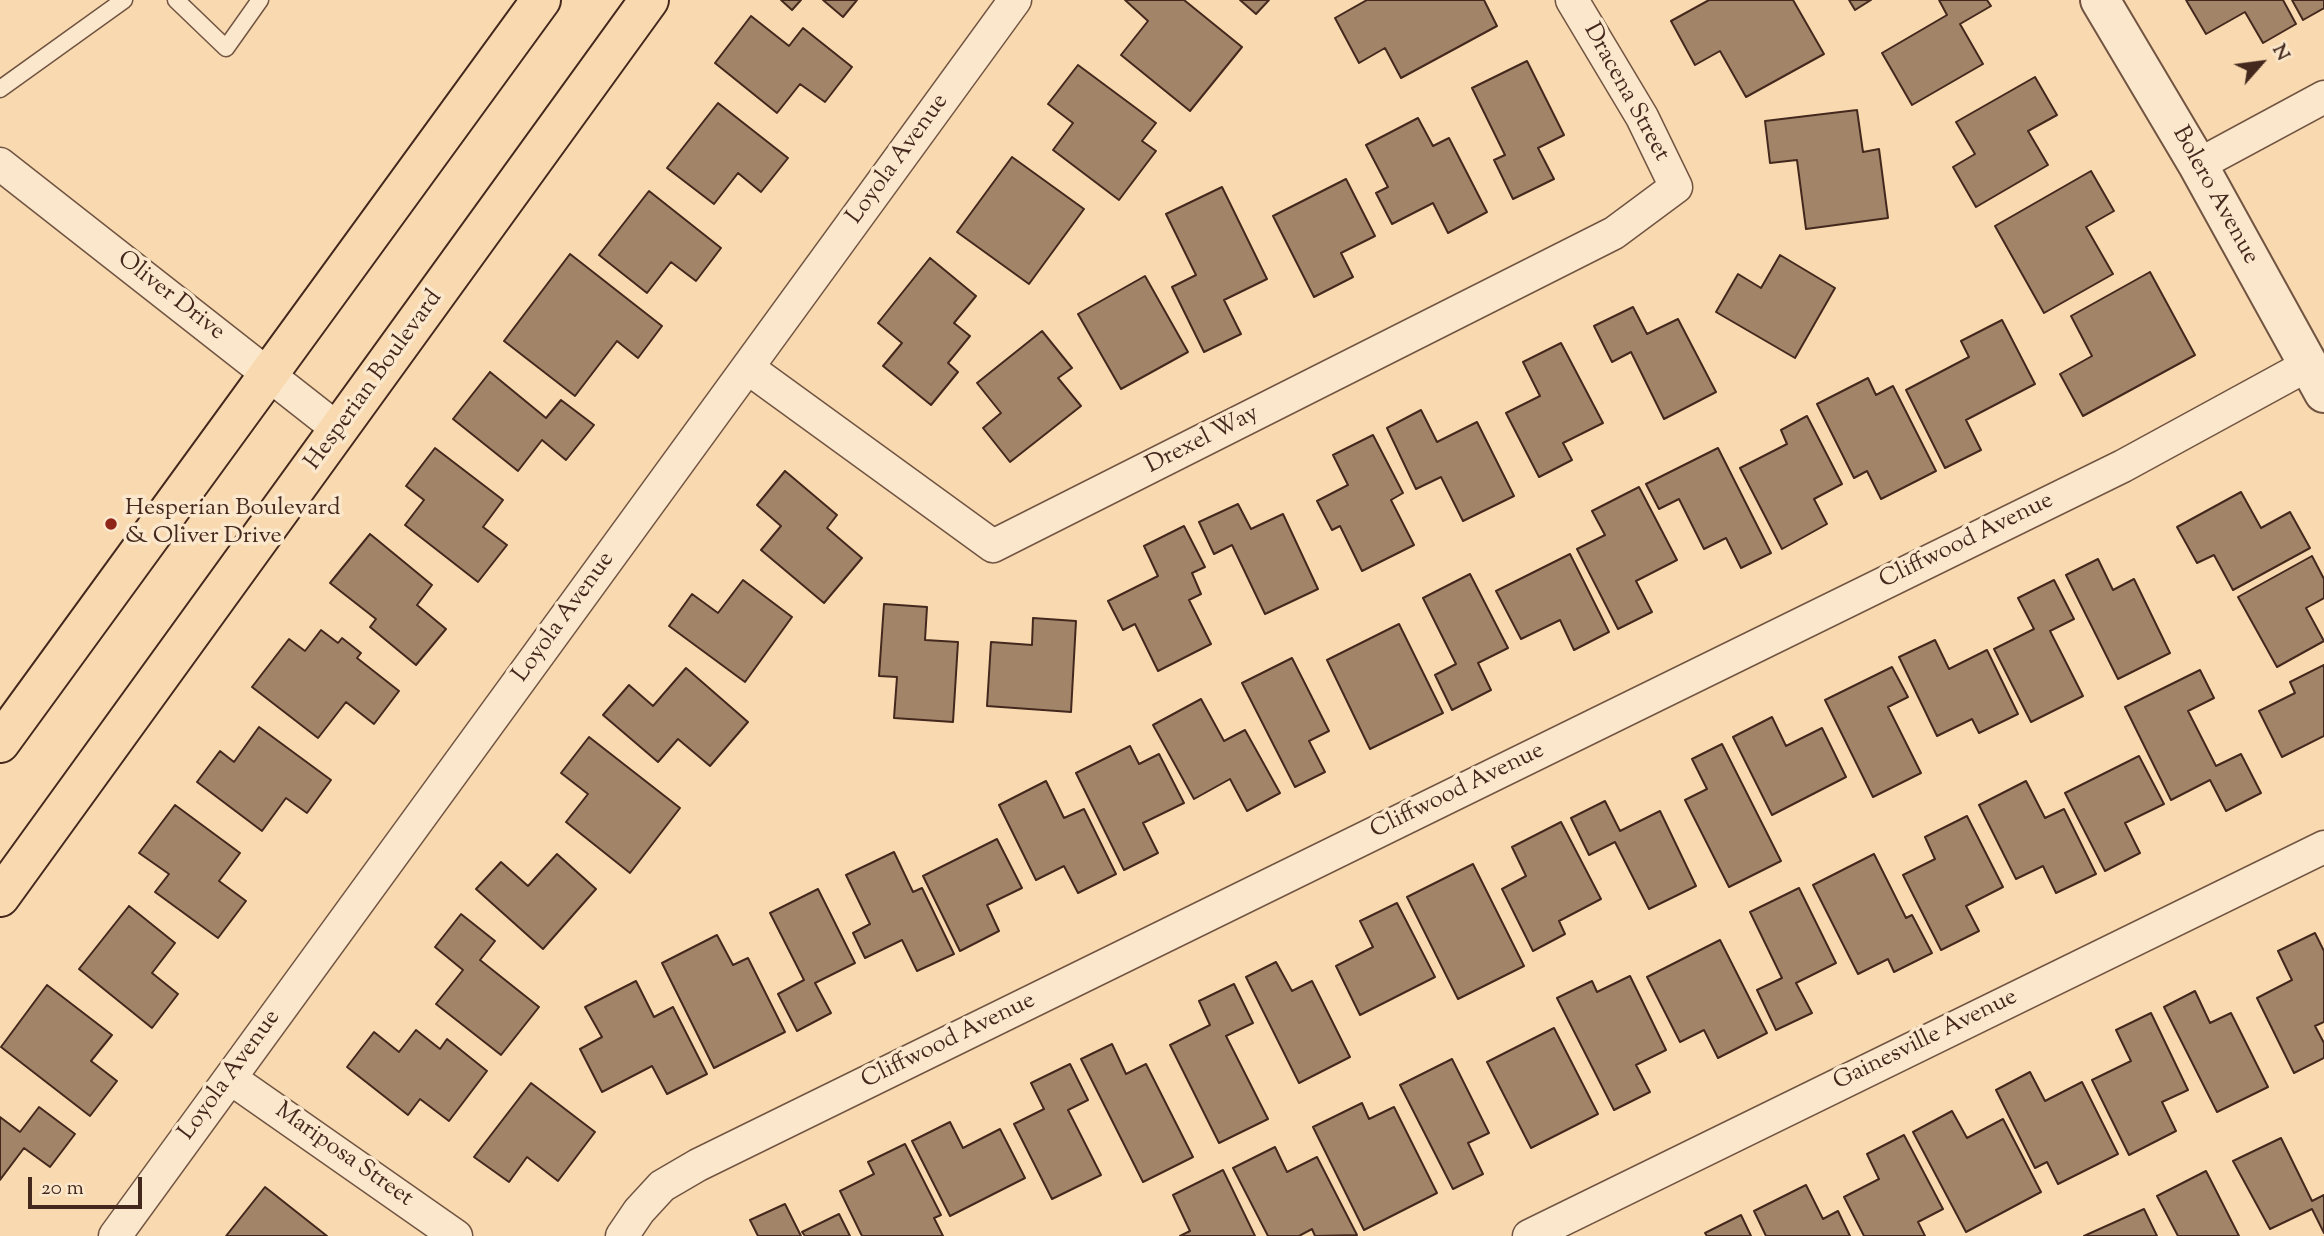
<!DOCTYPE html>
<style>
body{margin:0}
#map{position:relative;width:2324px;height:1236px;overflow:hidden;background:#f9dab0;font-family:"Sorts Mill Goudy",serif}
canvas{display:block}
.north{position:absolute;left:2226px;top:28px;width:70px;height:70px;-webkit-text-stroke:5px #fbe7cc;paint-order:stroke;rotate:62deg;font-size:19px;font-weight:700;line-height:28px;text-align:center;color:#44281d}
.north::after{content:'';display:block;margin:auto;width:24px;height:32px;background:#44281d;clip-path:polygon(50% 0,100% 100%,50% 72%,0 100%)}
.scale{position:absolute;left:28px;top:1177px;width:114px;height:32px;box-sizing:border-box;border:4px solid #44281d;border-top:0;padding-left:9px;font-size:21px;line-height:24px;white-space:nowrap;color:#44281d;-webkit-text-stroke:5px #fbe7cc;paint-order:stroke}
</style>
<div id="map">
<canvas width="2324" height="1236"></canvas>
<div class="north">N</div>
<div class="scale">20 m</div>
</div>
<script>
const ctx = document.querySelector('canvas').getContext('2d');
ctx.lineJoin = 'round';
function fillPath(path, color) { ctx.fillStyle = color; ctx.fill(path, 'evenodd'); }
const poly = rows => new Path2D(rows.map(r => 'M' + r).join(''));
function strokePath(path, color, width, dash) { ctx.strokeStyle = color; ctx.lineWidth = width; ctx.lineCap = dash ? 'butt' : 'round'; ctx.setLineDash(dash || []); ctx.stroke(path); }
function write(font, color, halo, rows, align = 'center') {
  ctx.font = font + ' "Sorts Mill Goudy",serif'; ctx.lineWidth = 7; ctx.setLineDash([]); ctx.textBaseline = 'middle'; ctx.strokeStyle = halo; ctx.fillStyle = color; for (const [text, x, y, turn = 0] of rows) {
    ctx.save(); ctx.translate(x, y); ctx.rotate((+turn || 0) * Math.PI / 180); ctx.textAlign = isNaN(turn) ? turn : align; if (halo) ctx.strokeText(text, 0, 0); ctx.fillText(text, 0, 0); ctx.restore();
  }
}
const building = poly([
 [781,0,801,0,792,10,781,0],
 [823,0,857,0,843,17,823,0],
 [1125,0,1184,0,1242,47,1190,111,1121,55,1148,21,1125,0],
 [1240,0,1269,0,1256,14,1240,0],
 [1367,0,1484,0,1497,26,1401,78,1385,48,1359,63,1335,18,1367,0],
 [1709,0,1793,0,1824,54,1746,97,1720,51,1695,65,1671,21,1709,0],
 [1849,0,1871,0,1855,10,1849,0],
 [1939,0,1987,0,1991,6,1960,24,1983,64,1912,105,1882,53,1947,15,1939,0],
 [2186,0,2283,0,2296,24,2263,43,2245,12,2206,34,2186,0],
 [2292,0,2324,0,2324,8,2303,20,2292,0],
 [751,16,789,46,803,28,852,67,825,102,800,84,777,113,715,63,751,16],
 [1527,61,1564,135,1538,148,1554,179,1513,199,1494,160,1505,155,1472,88,1527,61],
 [1078,65,1156,123,1142,141,1156,151,1119,200,1053,150,1073,123,1048,104,1078,65],
 [2035,77,2057,115,2028,131,2048,165,1976,207,1953,167,1975,154,1956,122,2035,77],
 [718,103,788,158,761,192,738,173,714,204,667,168,718,103],
 [1857,110,1863,152,1879,149,1888,218,1806,229,1797,160,1770,163,1765,121,1857,110],
 [1418,118,1433,146,1449,138,1487,212,1448,233,1433,203,1392,224,1376,193,1388,187,1366,145,1418,118],
 [1012,157,1084,209,1029,284,957,232,1012,157],
 [2091,171,2114,211,2086,227,2113,274,2044,313,1995,226,2091,171],
 [1346,179,1375,236,1341,253,1353,277,1314,297,1273,216,1346,179],
 [1222,187,1267,279,1224,300,1241,334,1204,352,1172,287,1196,275,1166,214,1222,187],
 [649,191,721,248,696,281,671,262,647,293,599,255,649,191],
 [570,254,662,326,638,358,617,341,575,396,504,341,570,254],
 [1780,255,1835,288,1795,358,1716,312,1738,274,1761,288,1780,255],
 [930,258,976,296,954,323,970,336,948,363,958,372,931,405,883,366,902,343,878,323,930,258],
 [2150,272,2195,355,2083,416,2060,374,2092,356,2071,316,2150,272],
 [1145,276,1188,352,1121,389,1078,314,1145,276],
 [1633,307,1647,334,1678,319,1716,392,1664,419,1631,352,1612,362,1594,326,1633,307],
 [2002,320,2035,384,1966,420,1981,450,1945,468,1906,390,1969,357,1961,341,2002,320],
 [1042,331,1072,368,1058,378,1081,406,1010,462,983,428,1001,413,977,383,1042,331],
 [1561,343,1603,423,1563,443,1572,460,1539,477,1506,413,1540,396,1523,362,1561,343],
 [490,372,546,418,561,400,594,425,566,460,542,440,518,471,453,419,490,372],
 [1868,378,1876,395,1893,386,1936,471,1881,499,1867,471,1854,478,1817,404,1868,378],
 [1421,410,1437,442,1477,422,1514,496,1463,521,1441,477,1416,489,1387,428,1421,410],
 [1807,416,1842,484,1814,499,1827,524,1782,549,1740,468,1787,444,1781,430,1807,416],
 [1373,435,1403,493,1391,500,1414,545,1362,571,1340,526,1332,530,1317,501,1348,485,1333,455,1373,435],
 [435,448,503,500,483,527,507,545,478,582,405,525,424,500,406,486,435,448],
 [1718,448,1771,553,1741,568,1726,538,1704,549,1679,499,1659,509,1646,484,1718,448],
 [785,471,837,515,827,528,862,558,824,603,761,550,781,526,757,505,785,471],
 [1639,487,1677,560,1636,581,1652,612,1618,629,1577,549,1605,535,1592,511,1639,487],
 [2241,492,2261,528,2290,512,2310,548,2233,590,2214,555,2197,563,2177,527,2241,492],
 [1238,504,1251,529,1283,514,1318,589,1265,614,1232,545,1214,554,1199,522,1238,504],
 [1184,526,1205,567,1192,573,1201,594,1189,600,1211,644,1158,671,1135,624,1123,630,1108,601,1158,576,1144,546,1184,526],
 [370,534,432,585,417,605,446,629,416,665,370,627,376,619,330,583,370,534],
 [1570,554,1609,632,1574,650,1560,620,1521,639,1496,591,1570,554],
 [2312,556,2324,579,2324,598,2306,608,2324,641,2277,667,2238,597,2312,556],
 [2098,559,2113,590,2134,579,2170,653,2118,679,2066,575,2098,559],
 [1470,574,1508,648,1478,663,1491,690,1452,710,1435,675,1456,664,1423,598,1470,574],
 [743,580,792,617,745,682,669,626,692,594,718,613,743,580],
 [2054,580,2074,619,2050,631,2083,696,2031,722,1994,649,2034,629,2018,598,2054,580],
 [884,604,927,607,925,640,958,642,953,722,894,718,897,677,879,676,884,604],
 [1033,618,1076,621,1071,712,987,706,991,642,1032,645,1033,618],
 [1399,624,1443,713,1370,749,1327,660,1399,624],
 [321,630,338,643,342,638,361,653,357,658,399,691,374,724,346,702,318,738,252,687,289,639,305,651,321,630],
 [1935,640,1949,669,1987,650,2018,714,1979,733,1972,719,1937,736,1899,657,1935,640],
 [1292,658,1329,731,1309,741,1325,772,1295,787,1242,683,1292,658],
 [2324,665,2324,736,2282,757,2259,711,2295,693,2290,682,2324,665],
 [1892,667,1908,697,1888,707,1921,773,1873,797,1825,700,1892,667],
 [686,668,748,722,710,766,678,739,658,762,603,715,629,685,653,706,686,668],
 [2200,670,2214,698,2188,711,2216,766,2241,754,2261,793,2226,811,2210,780,2171,800,2125,707,2200,670],
 [1201,699,1224,741,1245,730,1280,793,1247,811,1230,779,1194,799,1153,725,1201,699],
 [1772,717,1786,746,1822,728,1846,777,1772,815,1733,737,1772,717],
 [259,727,331,780,307,813,286,798,262,831,197,782,220,751,234,762,259,727],
 [589,737,680,808,630,873,566,822,588,794,561,773,589,737],
 [1722,744,1781,861,1729,887,1685,800,1707,789,1692,759,1722,744],
 [1130,746,1139,764,1159,754,1184,803,1143,823,1158,853,1124,870,1076,773,1130,746],
 [2139,756,2164,804,2125,823,2140,853,2105,871,2065,793,2139,756],
 [1046,781,1064,818,1084,809,1116,874,1078,893,1064,866,1036,880,999,805,1046,781],
 [2026,781,2045,818,2064,809,2096,874,2056,893,2043,866,2016,879,1979,805,2026,781],
 [1605,801,1620,831,1660,811,1696,886,1649,909,1615,842,1589,855,1571,818,1605,801],
 [175,805,240,853,219,881,246,901,218,938,155,892,169,874,139,853,175,805],
 [1967,816,2003,887,1966,906,1979,931,1941,950,1903,875,1935,859,1925,837,1967,816],
 [1561,822,1601,899,1559,921,1565,934,1533,951,1502,889,1526,876,1512,847,1561,822],
 [997,839,1022,888,987,905,999,931,960,951,923,876,997,839],
 [894,852,913,892,922,888,954,954,917,971,902,940,865,958,853,933,870,924,846,875,894,852],
 [557,854,596,889,543,949,476,889,501,862,528,886,557,854],
 [1874,854,1906,918,1912,915,1932,953,1894,972,1888,959,1858,974,1813,885,1874,854],
 [1473,864,1524,966,1458,999,1407,897,1473,864],
 [1799,888,1836,963,1796,983,1812,1013,1776,1030,1757,990,1782,978,1750,912,1799,888],
 [818,889,855,963,815,983,831,1013,797,1031,778,994,804,980,770,913,818,889],
 [1397,903,1435,977,1360,1015,1336,966,1373,947,1360,921,1397,903],
 [129,906,175,943,152,973,178,994,152,1028,79,969,129,906],
 [461,914,495,941,480,960,539,1007,501,1055,436,1004,463,970,435,947,461,914],
 [2315,933,2324,951,2324,1022,2315,1026,2324,1043,2324,1058,2294,1073,2257,998,2292,980,2278,951,2315,933],
 [717,935,733,965,748,958,785,1032,714,1068,662,963,717,935],
 [1720,940,1767,1033,1718,1058,1704,1030,1680,1042,1647,977,1720,940],
 [1276,962,1292,991,1312,981,1350,1057,1299,1083,1246,977,1276,962],
 [1630,976,1666,1050,1636,1065,1650,1092,1614,1110,1557,998,1592,981,1597,992,1630,976],
 [636,981,654,1017,673,1007,707,1074,667,1094,652,1066,602,1092,580,1049,602,1037,585,1007,636,981],
 [1234,984,1253,1023,1226,1036,1268,1119,1219,1143,1170,1045,1210,1025,1199,1001,1234,984],
 [47,985,112,1035,91,1061,117,1081,90,1116,1,1047,47,985],
 [2195,991,2210,1023,2231,1013,2268,1087,2217,1112,2164,1007,2195,991],
 [2151,1013,2188,1090,2162,1102,2176,1131,2129,1155,2092,1080,2131,1061,2116,1030,2151,1013],
 [1554,1028,1598,1114,1531,1148,1487,1062,1554,1028],
 [416,1030,440,1049,447,1039,487,1071,449,1121,420,1099,408,1115,347,1067,374,1032,399,1052,416,1030],
 [1112,1044,1126,1074,1146,1064,1193,1157,1143,1182,1081,1059,1112,1044],
 [1452,1059,1489,1133,1468,1143,1483,1174,1453,1189,1400,1085,1452,1059],
 [1070,1064,1088,1100,1068,1110,1101,1175,1052,1199,1014,1124,1044,1109,1031,1083,1070,1064],
 [2030,1072,2045,1101,2082,1082,2118,1154,2058,1184,2047,1162,2035,1168,1996,1090,2030,1072],
 [531,1083,595,1132,558,1181,527,1157,509,1182,474,1157,531,1083],
 [1362,1103,1369,1119,1394,1107,1437,1193,1364,1230,1313,1127,1362,1103],
 [39,1107,75,1134,50,1167,24,1148,0,1180,0,1117,20,1132,39,1107],
 [1952,1111,1967,1138,2003,1119,2041,1192,1966,1232,1913,1132,1952,1111],
 [950,1122,963,1148,1000,1129,1025,1178,950,1216,912,1141,950,1122],
 [1904,1135,1943,1209,1918,1222,1925,1236,1864,1236,1844,1197,1879,1179,1867,1154,1904,1135],
 [2281,1138,2312,1201,2324,1195,2324,1233,2312,1209,2270,1229,2233,1161,2281,1138],
 [905,1144,941,1215,934,1218,943,1236,862,1236,840,1191,874,1174,868,1162,905,1144],
 [1275,1147,1287,1172,1317,1157,1357,1235,1315,1236,1312,1229,1299,1236,1268,1236,1233,1168,1275,1147],
 [1223,1170,1255,1236,1180,1236,1190,1231,1173,1195,1223,1170],
 [2206,1171,2239,1236,2178,1236,2157,1196,2206,1171],
 [1806,1185,1823,1219,1838,1211,1850,1236,1766,1236,1754,1211,1806,1185],
 [265,1187,327,1236,226,1236,265,1187],
 [785,1204,801,1236,758,1236,750,1220,785,1204],
 [2144,1209,2157,1236,2084,1236,2144,1209],
 [839,1214,850,1236,805,1236,802,1232,839,1214],
 [1741,1215,1751,1236,1707,1236,1705,1233,1741,1215]
]);
const service = poly([
 [176,0,226,48,260,0],
 [0,89,124,0]
]);
const minor = poly([
 [0,164,339,430],
 [2198,165,2324,97],
 [748,368,993,546,1614,233,1676,187,1642,117,1572,0],
 [230,1078,456,1236],
 [115,1236,1015,0],
 [622,1236,639,1211,662,1186,698,1165,2123,466,2308,365],
 [1529,1236,2324,847]
]);
const tertiary = poly([
 [2100,0,2198,165,2324,393]
]);
const primary = poly([
 [0,743,541,0],
 [0,897,649,0]
]);
const markers = [
 [111,524,7,"#8f2418"]
];
const streetNames = [
 ["Dracena Street",1625,93,61],
 ["Loyola Avenue",899,160,-54],
 ["Bolero Avenue",2214,196,61],
 ["Oliver Drive",170,297,38],
 ["Hesperian Boulevard",375,381,-54],
 ["Drexel Way",1203,441,-27],
 ["Cliffwood Avenue",1967,542,-26],
 ["Loyola Avenue",565,618,-54],
 ["Cliffwood Avenue",1458,792,-26],
 ["Gainesville Avenue",1926,1041,-26],
 ["Cliffwood Avenue",949,1042,-26],
 ["Loyola Avenue",231,1076,-54],
 ["Mariposa Street",343,1156,35]
];
const poiNames = [
 ["Hesperian Boulevard",125,510],
 ["& Oliver Drive",125,538]
];
fillPath(building, '#a28569');
strokePath(building, '#44281d', 2);
strokePath(service, '#715442', 19);
strokePath(minor, '#715442', 35);
strokePath(tertiary, '#715442', 42);
strokePath(primary, '#44281d', 42);
strokePath(service, '#fbe7cc', 16);
strokePath(minor, '#fbe7cc', 32);
strokePath(tertiary, '#fbe7cc', 38);
strokePath(primary, '#f9dab0', 38);
for (const [x, y, r, color] of markers) { const dot = new Path2D(); dot.arc(x, y, r, 0, 2 * Math.PI); ctx.fillStyle = color; ctx.fill(dot); strokePath(dot, '#fbe7cc', 2.5); }
write('24px', '#44281d', '#fbe7cc', streetNames);
write('24px', '#44281d', '#fbe7cc', poiNames, 'left');
</script>
